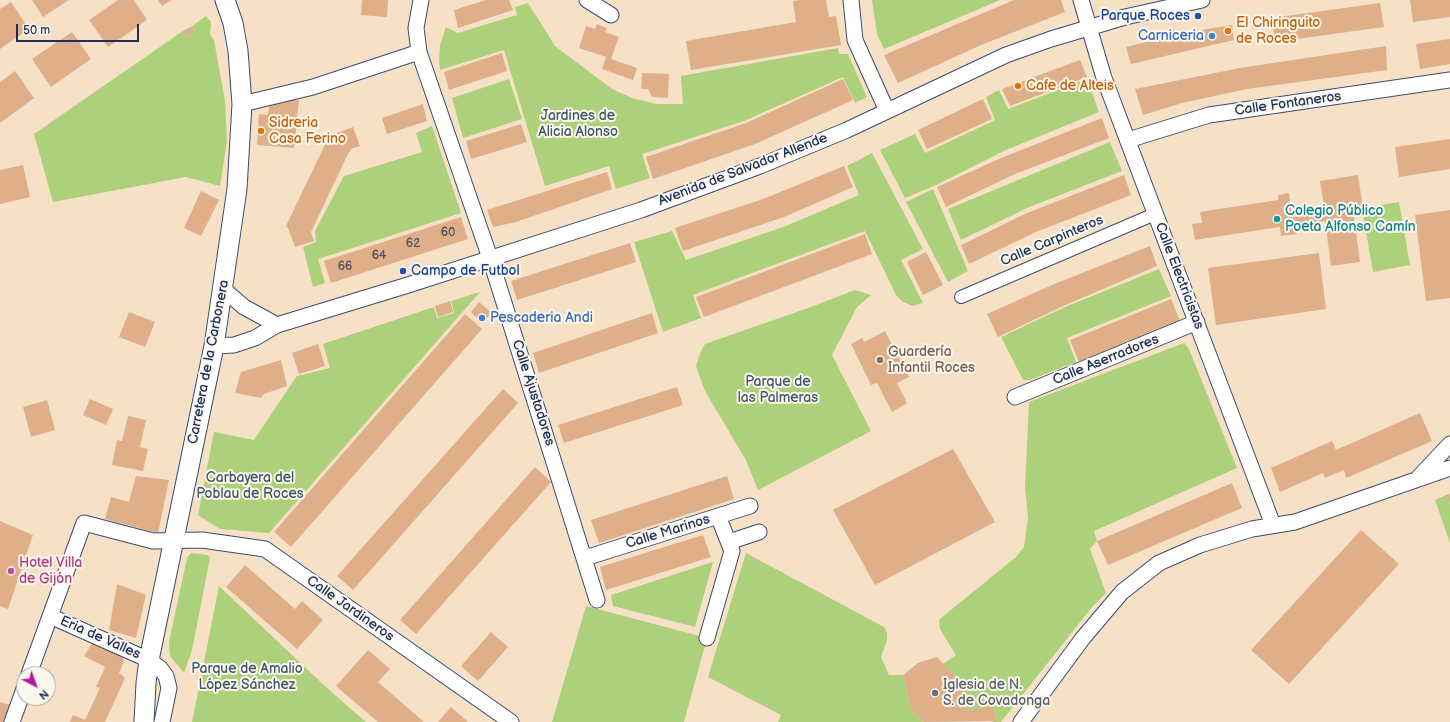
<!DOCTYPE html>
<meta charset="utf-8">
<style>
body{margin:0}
#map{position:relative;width:1450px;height:722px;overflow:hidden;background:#f6e1c7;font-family:"Balsamiq Sans",sans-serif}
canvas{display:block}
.north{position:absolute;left:16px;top:666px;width:40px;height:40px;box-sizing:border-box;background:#fbf7ec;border:1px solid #a1a7b3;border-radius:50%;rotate:139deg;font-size:11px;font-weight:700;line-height:16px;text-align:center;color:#1b2f5e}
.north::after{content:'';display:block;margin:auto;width:14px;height:18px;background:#b5179e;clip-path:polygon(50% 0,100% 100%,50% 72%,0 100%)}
.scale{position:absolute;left:16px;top:24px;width:123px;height:18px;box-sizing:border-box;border:2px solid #1b2f5e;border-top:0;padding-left:5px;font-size:12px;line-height:14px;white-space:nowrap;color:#1b2f5e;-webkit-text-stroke:3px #fbf7ec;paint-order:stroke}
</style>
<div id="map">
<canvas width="1450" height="722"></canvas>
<div class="north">N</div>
<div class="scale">50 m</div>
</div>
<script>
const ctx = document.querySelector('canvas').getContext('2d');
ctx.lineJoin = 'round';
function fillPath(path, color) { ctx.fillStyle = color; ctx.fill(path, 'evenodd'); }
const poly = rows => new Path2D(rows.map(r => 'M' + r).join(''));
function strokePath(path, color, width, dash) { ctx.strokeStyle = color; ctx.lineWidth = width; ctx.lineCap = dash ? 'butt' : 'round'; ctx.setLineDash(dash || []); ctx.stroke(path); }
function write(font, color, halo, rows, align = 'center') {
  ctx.font = font + ' "Balsamiq Sans",sans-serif'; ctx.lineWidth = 4; ctx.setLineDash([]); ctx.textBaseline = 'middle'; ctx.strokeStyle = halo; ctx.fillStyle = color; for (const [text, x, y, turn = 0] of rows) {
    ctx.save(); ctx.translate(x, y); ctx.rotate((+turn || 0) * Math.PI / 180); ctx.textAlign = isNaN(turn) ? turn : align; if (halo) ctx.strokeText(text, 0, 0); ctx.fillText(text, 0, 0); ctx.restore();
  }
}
const green = poly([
 [872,0,1000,0,884,49,877,34],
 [528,3,555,46,612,89,632,98,656,104,683,104,681,76,838,48,839,54,848,54,867,97,855,103,843,77,744,121,642,154,650,178,616,189,609,166,545,186,504,50,440,70,439,59,440,45,446,27,458,33,517,15,515,7],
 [206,16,211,22,210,34,214,40,225,101,227,141,220,186,186,177,53,202,34,134,183,31,187,37,195,32,192,26],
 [509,79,522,119,463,138,452,98],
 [1087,79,1099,112,1006,150,934,186,905,198,880,150,915,134,925,153,995,120,986,97,999,90,1008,109],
 [432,126,461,213,318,259,325,283,313,287,303,247,316,242,315,231,344,176,422,152,416,133],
 [1110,142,1122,171,1027,208,961,240,948,209],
 [872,153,923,249,901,260,923,303,913,306,903,302,896,295,865,231,693,295,701,318,663,332,634,242,672,231,686,260,786,226,859,195,847,166],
 [933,189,968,271,948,282,906,202],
 [1399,202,1410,265,1373,272,1362,208],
 [1159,269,1171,296,1067,338,1076,362,1030,380,1023,380,1001,337,1065,307],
 [855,290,871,295,857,307,832,355,871,431,758,490,746,460,705,391,696,366,701,351,705,344,811,307],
 [480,292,269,533,220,529,198,515,214,432,254,440,297,376,330,368,323,344,434,307,437,318,454,313,451,301],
 [1184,343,1189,349,1237,468,1094,531,1097,541,1090,549,1106,593,1092,607,1001,722,991,722,997,720,993,705,966,711,960,682,943,664,956,655,940,629,939,621,941,618,1016,557,1024,547,1028,518,1025,487,1029,402],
 [1446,495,1450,504,1450,543,1435,500],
 [191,553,208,555,210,558,192,650,184,673,170,656,169,642,187,558],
 [746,553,884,627,887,633,887,640,881,657,889,675,903,675,911,709,923,722,778,722,781,715,708,677],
 [713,562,695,627,613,606,611,595],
 [219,586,328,689,366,722,192,722],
 [586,606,707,638,684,722,552,722]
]);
const building = poly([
 [32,0,69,0,43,17],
 [118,0,134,0,147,20,108,47,89,20],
 [158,0,171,0,162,6],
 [362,0,388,0,387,17,361,15],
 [486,0,509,0,513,10,458,28,454,10],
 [799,0,826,0,829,17,836,16,841,45,691,70,686,41,796,22,793,1],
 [1014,0,1061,0,1065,12,981,45,898,83,884,55],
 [1410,0,1450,0,1450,17,1413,22],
 [11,2,29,29,0,49,0,9],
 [1380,3,1384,27,1275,42,1272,18],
 [597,24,607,28,605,32,619,37,611,59,637,68,633,80,602,69,606,57,579,48,586,26,595,29],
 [1232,25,1234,40,1131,64,1126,47,1183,33],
 [192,26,195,32,187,37,183,31],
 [72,32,91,59,51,87,32,59],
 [1450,39,1450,64,1420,69,1416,44],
 [1386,46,1387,70,1247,89,1182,103,1143,115,1135,89,1240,68],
 [502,53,507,71,449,90,444,72],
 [1080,60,1087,77,1010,106,1002,89],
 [15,71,34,98,0,123,0,82],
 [642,73,669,74,668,98,652,97,648,89,641,89],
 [843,79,853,100,755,144,653,179,646,157,746,123],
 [983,99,992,119,927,149,918,130],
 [270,100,299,100,294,148,257,145,259,114,268,115],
 [423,104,427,121,387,134,382,118],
 [1102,118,1109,138,1015,174,946,207,937,187,1001,158],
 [521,124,527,142,471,159,466,141],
 [353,127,360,146,351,149,346,158,311,232,314,241,295,247,288,228,286,226,331,132,334,134],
 [1450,139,1450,169,1399,177,1395,147],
 [23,165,30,197,0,204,0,170],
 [844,166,853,187,784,217,683,251,675,228,763,199],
 [607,172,612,189,516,222,493,227,487,210],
 [1124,175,1131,195,1036,232,969,264,961,245,1027,213],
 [1358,175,1363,208,1353,210,1360,262,1331,266,1325,221,1296,226,1297,234,1281,236,1280,227,1195,240,1192,224,1202,223,1200,212,1278,200,1278,195,1289,193,1292,217,1325,213,1320,181],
 [201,191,219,200,201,236,184,228],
 [1450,210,1450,298,1426,301,1415,215],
 [461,217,468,239,331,283,324,261],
 [865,234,872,254,704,317,696,297],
 [630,243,636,262,517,300,511,281],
 [1150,246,1157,266,1063,306,998,337,987,314,1052,285],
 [926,252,943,285,923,295,907,262],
 [1319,253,1326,309,1216,325,1208,268],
 [1171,299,1180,321,1079,362,1070,340],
 [450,301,453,312,438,317,435,306],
 [479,302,492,313,482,323,471,312],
 [129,312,155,322,145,347,119,337],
 [652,313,658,333,539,373,533,353],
 [465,314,482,329,291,547,274,532],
 [885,331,909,377,897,383,907,403,892,412,877,383,871,385,851,344,862,338,864,342],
 [318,344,325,366,299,374,292,353],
 [281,360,287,386,264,394,261,398,235,393,241,372],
 [677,387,683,405,564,443,558,425],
 [503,389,518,403,353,590,337,576],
 [90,399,113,409,106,425,83,415],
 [47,400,55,430,31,437,23,407],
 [1420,413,1432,441,1346,478,1344,470,1325,478,1323,473,1280,492,1271,468,1332,441,1336,450],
 [128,416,146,420,140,447,148,449,143,471,112,465,117,440,122,441],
 [953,449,995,522,875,585,833,510],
 [535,467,551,482,416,634,400,620],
 [136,476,169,480,158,533,105,519,111,497,129,502],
 [727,476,734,499,599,543,591,520],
 [1232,483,1242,508,1108,565,1097,541],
 [1450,494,1450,504,1446,495],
 [0,521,33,535,8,609,0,606],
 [1361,530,1399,564,1289,684,1251,650],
 [703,535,711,557,606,590,600,567],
 [245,565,295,609,302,601,323,620,297,649,226,587],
 [117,584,146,595,136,638,109,630],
 [491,632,508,647,478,681,461,666],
 [93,642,122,655,124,661,119,673,125,678,105,722,70,722,73,715,85,720,100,688,96,687,105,667,84,656],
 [368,650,390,669,378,682,424,722,378,722,336,686],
 [937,657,960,682,966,711,993,705,997,721,923,722,911,709,903,675,918,663],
 [0,702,10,705,5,722,0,722],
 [451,707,468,722,438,722]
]);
const pedestrian = poly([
 [961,297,1155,214]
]);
const minor = poly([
 [421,0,416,28,419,52,490,258,597,600],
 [587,0,611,15],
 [851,0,855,40,887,111],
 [1081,0,1104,78,1273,525],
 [242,104,313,87,419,52],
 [1128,140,1209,115,1450,80],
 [223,289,244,307,277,325],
 [214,346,234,345,255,338,277,325,408,285,641,210,760,166,847,130,1006,55,1051,39,1125,17,1202,0],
 [1015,397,1197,322],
 [1419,477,1450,444],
 [729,542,759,532],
 [585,558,750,506],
 [50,616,149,660,160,668,166,676,169,688,162,722],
 [707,638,732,551,718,516],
 [29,674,84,523,153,541,202,540,265,549,511,722],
 [12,722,24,689],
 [1021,722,1083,638,1122,592,1159,563,1200,545,1252,529,1295,522,1450,468]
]);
const tertiary = poly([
 [144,722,146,683,149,660,214,346,237,189,242,104,238,51,233,23,225,0]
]);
const markers = [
 [1198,16,4,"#1a4fb4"],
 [1228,31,4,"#e8710a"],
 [1212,36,4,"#3f7fe0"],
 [1018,86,4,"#e8710a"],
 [261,131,4,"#e8710a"],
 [1277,219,4,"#0f9aa8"],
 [403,271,4,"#1a4fb4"],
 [482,318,4,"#3f7fe0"],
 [880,360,4,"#8d6e63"],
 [11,571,4,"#d1479c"],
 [935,693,4,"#6b7280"]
];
const numberNames = [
 ["60",448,233],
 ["62",413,244],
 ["64",379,256],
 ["66",345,267]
];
const transitNames = [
 ["Parque Roces",1190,16],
 ["Campo de Futbol",411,271,"left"]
];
const foodNames = [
 ["El Chiringuito",1236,23],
 ["de Roces",1236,39],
 ["Cafe de Alteis",1026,86],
 ["Sidreria",269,123],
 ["Casa Ferino",269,139]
];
const shopNames = [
 ["Carniceria",1204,36],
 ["Pescaderia Andi",490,318,"left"]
];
const streetNames = [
 ["Calle Fontaneros",1288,104,-8],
 ["Avenida de Salvador Allende",743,170,-21],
 ["Calle Carpinteros",1052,241,-23],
 ["Calle Electricistas",1179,276,69],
 ["Calle Aserradores",1106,360,-22],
 ["Carretera de la Carbonera",209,362,-79],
 ["Calle Ajustadores",533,393,72],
 ["Calle Marinos",668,532,-17],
 ["Calle Jardineros",350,609,35],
 ["Eria de Valles",100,638,24]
];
const parkNames = [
 ["Jardines de",578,116],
 ["Alicia Alonso",578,132],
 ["Parque de",778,382],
 ["las Palmeras",778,398],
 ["Carbayera del",250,478],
 ["Poblau de Roces",250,494],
 ["Parque de Amalio",247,669],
 ["López Sánchez",247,685]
];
const cultureNames = [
 ["Colegio Público",1285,211],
 ["Poeta Alfonso Camín",1285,227]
];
const educationNames = [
 ["Guardería",888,352],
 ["Infantil Roces",888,368]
];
const hotelNames = [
 ["Hotel Villa",19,563],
 ["de Gijón",19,579]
];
const worshipNames = [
 ["Iglesia de N.",943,685],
 ["S. de Covadonga",943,701]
];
fillPath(green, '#add07a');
fillPath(building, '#deaf88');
strokePath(pedestrian, '#3c4a6e', 14);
strokePath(minor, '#3c4a6e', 17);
strokePath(tertiary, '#3c4a6e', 21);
strokePath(pedestrian, '#fff', 12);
strokePath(minor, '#fff', 15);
strokePath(tertiary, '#fff', 19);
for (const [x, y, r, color] of markers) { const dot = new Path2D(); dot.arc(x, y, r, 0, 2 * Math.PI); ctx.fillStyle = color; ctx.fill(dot); strokePath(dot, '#fbf7ec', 1.5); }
write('12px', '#4c4f68', null, numberNames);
write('14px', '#164399', '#fbf7ec', transitNames, 'right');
write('14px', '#c56008', '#fbf7ec', foodNames, 'left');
write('14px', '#366cbe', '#fbf7ec', shopNames, 'right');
write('14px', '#1b2f5e', '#fbf7ec', streetNames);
write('14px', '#405765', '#fbf7ec', parkNames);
write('14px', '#0d838f', '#fbf7ec', cultureNames, 'left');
write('14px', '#785e54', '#fbf7ec', educationNames, 'left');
write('14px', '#b23c85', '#fbf7ec', hotelNames, 'left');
write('14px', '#5b616d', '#fbf7ec', worshipNames, 'left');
</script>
